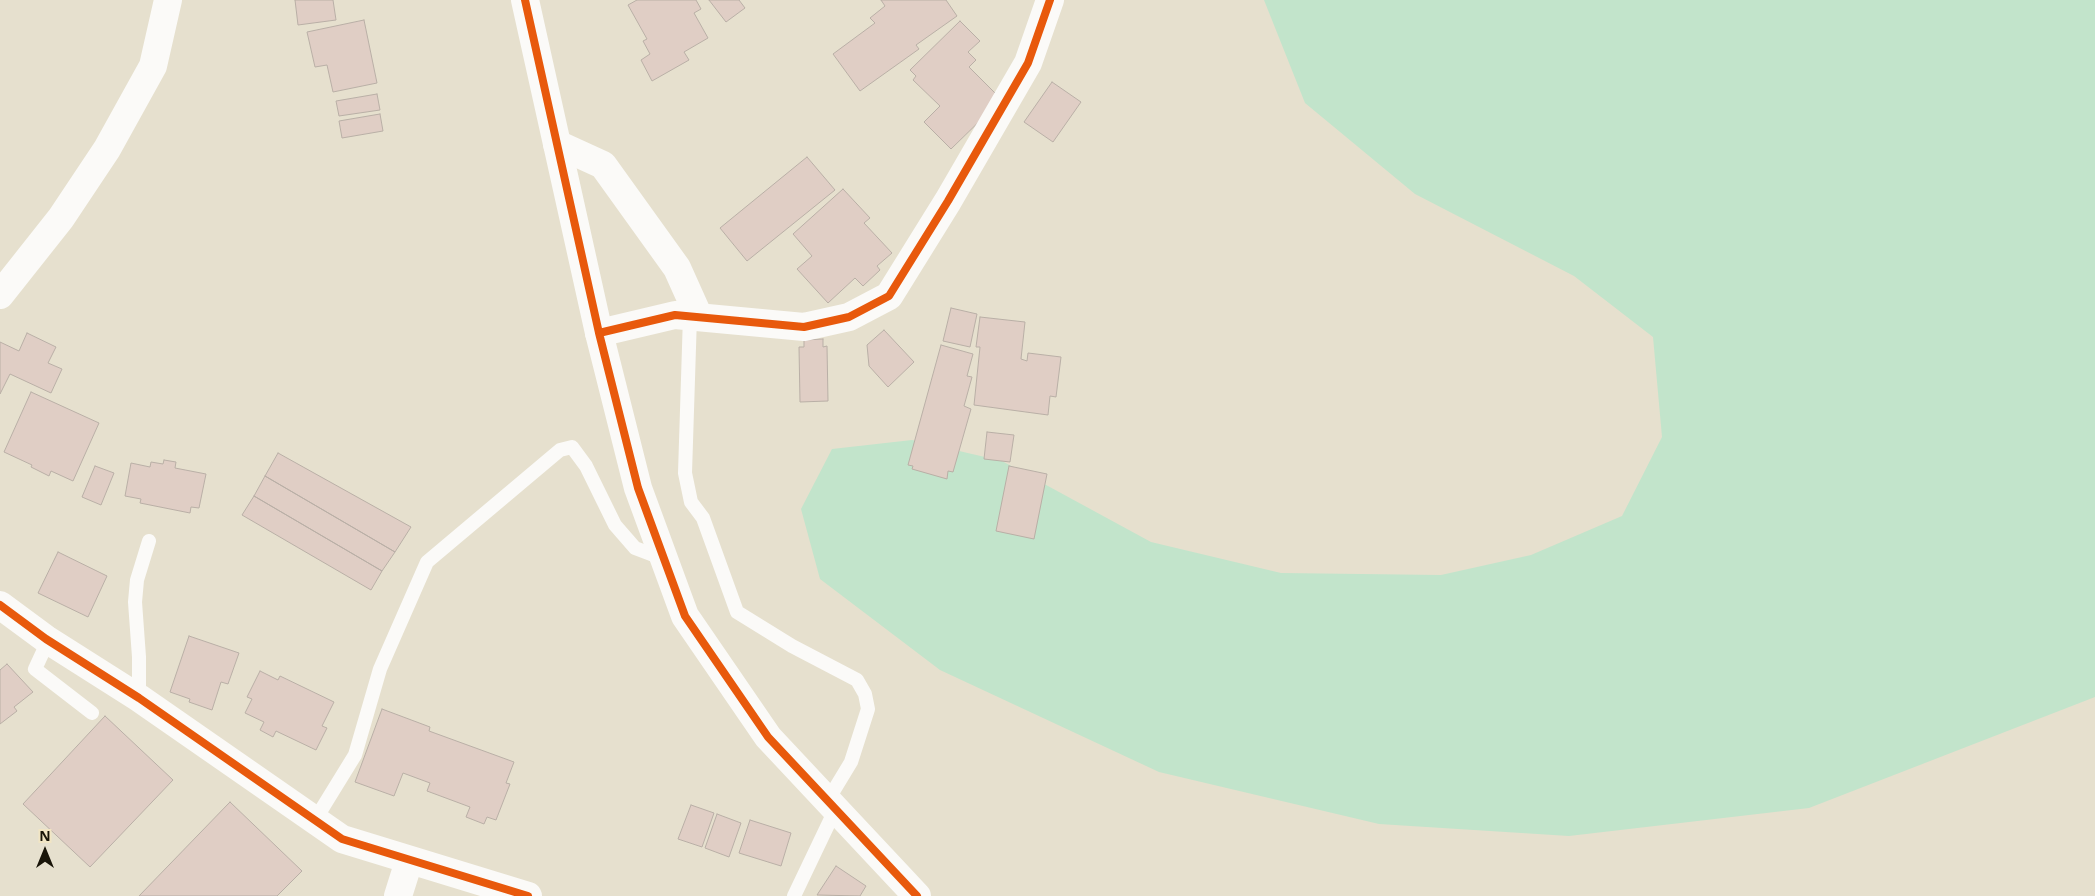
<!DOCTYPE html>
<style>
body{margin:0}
#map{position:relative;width:2095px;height:896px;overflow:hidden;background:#e6e0ce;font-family:"Noto Sans",sans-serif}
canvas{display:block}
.north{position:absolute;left:20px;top:826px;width:50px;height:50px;-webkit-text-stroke:4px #f1e5c4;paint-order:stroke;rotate:0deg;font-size:14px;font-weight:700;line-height:20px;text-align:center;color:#191509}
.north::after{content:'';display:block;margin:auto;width:18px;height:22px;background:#191509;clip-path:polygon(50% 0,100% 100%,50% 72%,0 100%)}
</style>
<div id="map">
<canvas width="2095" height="896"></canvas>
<div class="north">N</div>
</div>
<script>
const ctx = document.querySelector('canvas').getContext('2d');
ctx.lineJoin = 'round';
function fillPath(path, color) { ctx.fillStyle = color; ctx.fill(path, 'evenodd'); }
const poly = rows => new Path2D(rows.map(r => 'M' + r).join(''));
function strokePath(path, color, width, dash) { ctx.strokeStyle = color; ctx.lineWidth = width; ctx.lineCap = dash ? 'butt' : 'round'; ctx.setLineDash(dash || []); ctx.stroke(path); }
const green = poly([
 [1264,0,2095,0,2095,697,1809,808,1569,836,1379,824,1159,772,940,670,820,579,801,509,832,449,912,440,1002,461,1151,542,1281,573,1441,575,1531,555,1622,516,1662,437,1653,337,1574,276,1415,194,1305,103]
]);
const building = poly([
 [295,0,333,0,336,20,298,25,295,0],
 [637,0,696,0,701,9,694,13,708,38,684,52,689,60,652,81,641,60,650,54,643,41,647,39,628,5,637,0],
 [709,0,739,0,745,8,726,22,709,0],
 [881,0,946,0,957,16,916,45,919,49,860,91,833,54,875,23,870,18,885,6,881,0],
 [364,20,377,83,333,92,327,65,315,67,307,32,364,20],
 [960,21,980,41,968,52,976,60,969,67,998,96,991,110,951,149,924,122,940,106,913,80,916,76,910,70,960,21],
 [1052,82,1081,102,1053,142,1024,122,1052,82],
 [377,94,380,110,339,116,336,101,377,94],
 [380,114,383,131,342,138,339,121,380,114],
 [807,157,835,190,747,261,720,228,807,157],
 [843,189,870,218,864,223,892,253,877,266,880,270,863,286,855,278,828,303,797,269,812,256,793,234,843,189],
 [951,308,977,314,970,347,943,341,951,308],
 [980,317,1025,322,1021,359,1027,361,1028,353,1061,357,1056,397,1050,396,1048,415,974,405,980,347,976,347,980,317],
 [884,330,914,362,888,387,869,366,867,345,884,330],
 [27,333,56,347,48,363,62,369,51,393,10,374,0,394,0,342,19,351,27,333],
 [823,339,823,347,827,346,828,401,800,402,799,347,804,347,804,340,823,339],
 [941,345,973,354,967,376,972,377,964,406,971,409,953,472,948,471,947,479,912,469,913,466,908,465,941,345],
 [31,392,99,423,73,481,51,471,49,476,31,467,32,465,4,452,31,392],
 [987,432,1014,435,1010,462,984,459,987,432],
 [278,453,411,527,395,552,265,476,278,453],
 [164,460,176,462,175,468,206,474,199,508,191,507,190,513,140,503,141,499,125,496,131,463,150,467,151,462,163,464,164,460],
 [95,466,114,473,101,505,82,497,95,466],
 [1009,466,1047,474,1034,539,996,531,1009,466],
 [265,476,395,552,382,571,254,496,265,476],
 [254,496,382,571,371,590,242,515,254,496],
 [58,552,107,576,88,617,38,593,58,552],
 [189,636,239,653,228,684,221,682,212,710,189,702,190,699,170,692,189,636],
 [7,664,33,692,14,707,17,711,0,724,0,670,7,664],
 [260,671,278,680,280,676,334,702,322,726,327,728,316,750,276,731,273,737,260,730,264,722,245,713,252,699,247,697,260,671],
 [382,709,430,727,429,731,514,762,506,783,510,784,496,820,487,817,484,824,466,817,470,807,427,791,430,783,403,773,394,796,355,782,382,709],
 [105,716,173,780,90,867,23,804,105,716],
 [230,802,302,871,277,896,139,896,230,802],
 [691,805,714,813,702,847,678,839,691,805],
 [717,814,741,823,729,857,705,848,717,814],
 [750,820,791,833,781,866,739,853,750,820],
 [836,866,866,886,860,896,817,895,836,866]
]);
const lane = poly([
 [690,316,685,473,691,502,703,518,737,612,792,646,857,680,865,694,868,709,851,762,828,800],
 [48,641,35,669,92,713],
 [139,698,139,657,135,602,137,580,149,541],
 [315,820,355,755,380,669,427,562,560,450,572,447,586,466,615,525,635,548,664,559],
 [794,896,836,808]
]);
const street = poly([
 [557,144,603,165,677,268,699,317],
 [0,295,61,218,107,149,153,66,168,0],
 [599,333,675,315,804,327,849,317,889,296,948,201,1028,63,1050,0],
 [0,605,46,639,139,698,342,839,528,896],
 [398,896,409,861]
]);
const secondary = poly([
 [525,0,599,333,638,488,685,616,768,737,917,896]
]);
const cycleway = poly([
 [525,0,599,333,638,488,685,616,768,737,917,896],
 [599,333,675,315,804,327,849,317,889,296,948,201,1028,63,1050,0],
 [0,605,46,639,139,698,342,839,528,896]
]);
fillPath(green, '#c2e4cb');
fillPath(building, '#e0cec5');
strokePath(building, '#b9afa6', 1);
strokePath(lane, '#fbfaf8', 14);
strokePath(street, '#fbfaf8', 28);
strokePath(secondary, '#fbfaf8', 28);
strokePath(cycleway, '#e8590c', 8);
</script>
